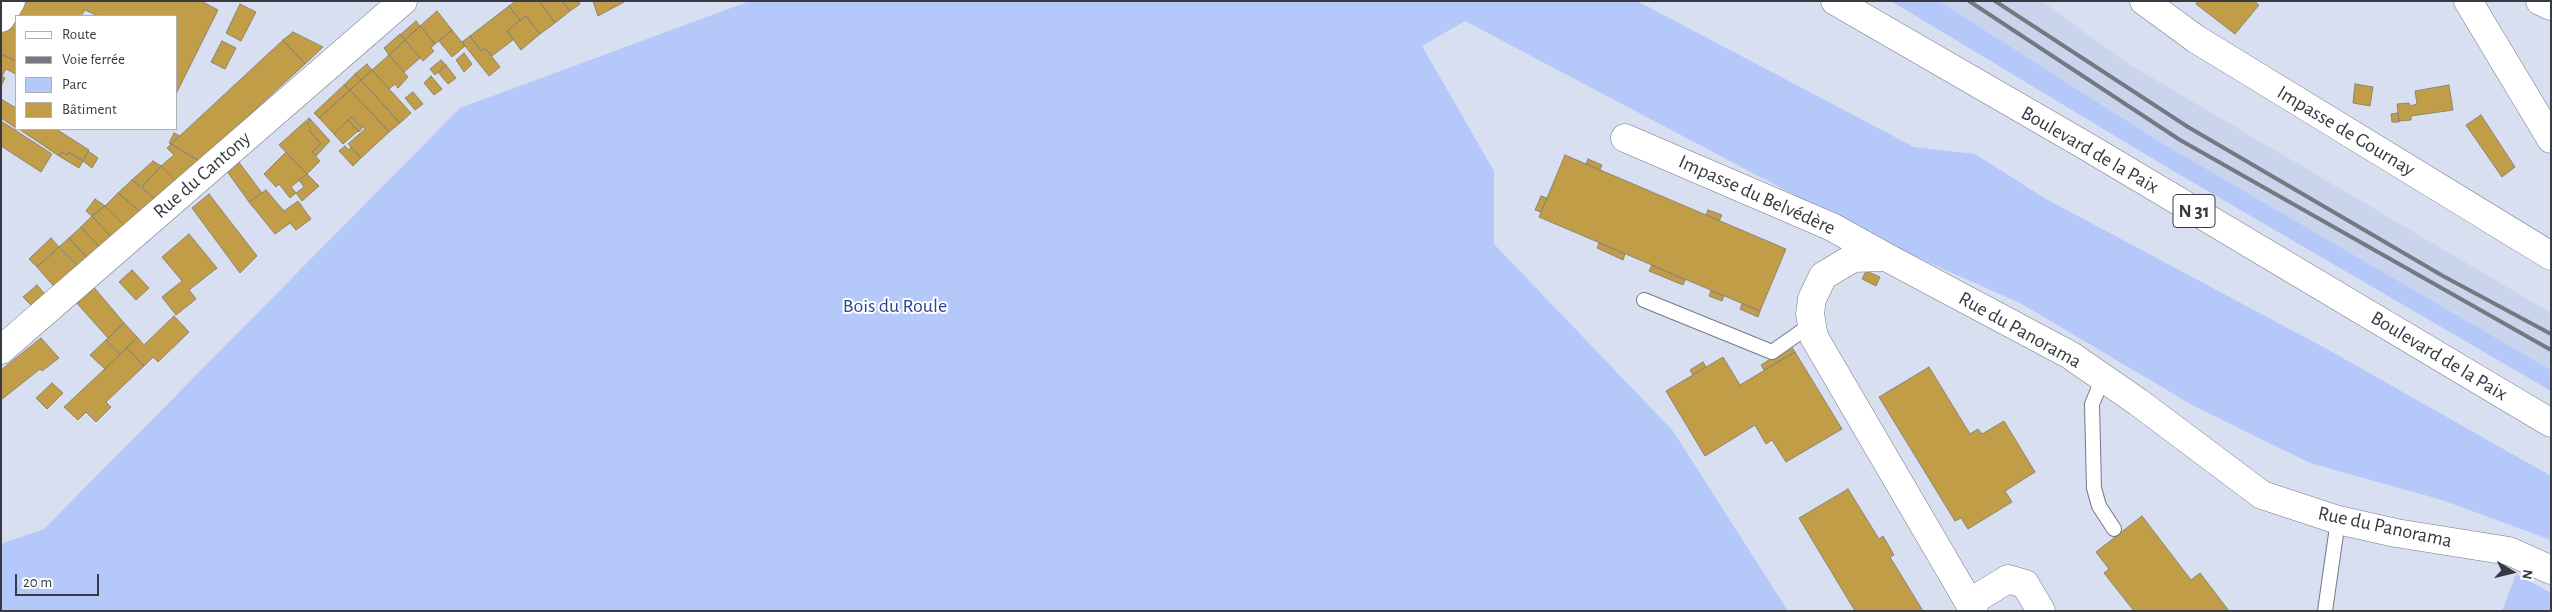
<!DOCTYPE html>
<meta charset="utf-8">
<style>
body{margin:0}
#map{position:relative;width:2552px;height:612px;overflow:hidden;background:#d8dff0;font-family:"Alegreya Sans",sans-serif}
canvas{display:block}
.frame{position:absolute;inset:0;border:2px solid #373a41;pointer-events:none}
.legend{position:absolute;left:15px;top:15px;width:162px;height:115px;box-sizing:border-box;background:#fff;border:1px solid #afb0b3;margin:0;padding:6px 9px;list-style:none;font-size:15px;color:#373a41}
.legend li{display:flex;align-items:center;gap:10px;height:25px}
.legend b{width:25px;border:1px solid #afb0b3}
.north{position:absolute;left:2487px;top:547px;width:50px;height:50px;-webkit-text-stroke:4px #fff;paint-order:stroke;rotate:99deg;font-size:14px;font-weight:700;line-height:20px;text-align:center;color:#373a41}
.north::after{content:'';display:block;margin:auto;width:18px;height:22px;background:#373a41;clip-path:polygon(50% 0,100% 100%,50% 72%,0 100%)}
.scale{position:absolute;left:15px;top:574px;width:84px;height:22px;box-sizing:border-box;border:2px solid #373a41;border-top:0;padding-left:6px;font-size:15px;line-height:18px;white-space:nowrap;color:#373a41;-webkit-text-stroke:4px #fff;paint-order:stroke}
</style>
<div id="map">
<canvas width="2552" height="612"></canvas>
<div class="frame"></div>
<ul class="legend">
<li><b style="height:6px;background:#fff"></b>Route</li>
<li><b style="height:6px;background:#747883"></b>Voie ferrée</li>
<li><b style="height:14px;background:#b4c8fa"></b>Parc</li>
<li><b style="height:14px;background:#c09d46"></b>Bâtiment</li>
</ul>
<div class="north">N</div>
<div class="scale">20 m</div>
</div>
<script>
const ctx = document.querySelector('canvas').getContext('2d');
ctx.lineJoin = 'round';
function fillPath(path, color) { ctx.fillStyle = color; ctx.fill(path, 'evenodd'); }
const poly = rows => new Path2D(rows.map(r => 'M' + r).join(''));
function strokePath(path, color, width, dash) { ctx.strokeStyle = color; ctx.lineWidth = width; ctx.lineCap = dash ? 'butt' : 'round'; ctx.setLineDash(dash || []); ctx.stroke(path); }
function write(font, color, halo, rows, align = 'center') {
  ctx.font = font + ' "Alegreya Sans",sans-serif'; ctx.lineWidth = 4; ctx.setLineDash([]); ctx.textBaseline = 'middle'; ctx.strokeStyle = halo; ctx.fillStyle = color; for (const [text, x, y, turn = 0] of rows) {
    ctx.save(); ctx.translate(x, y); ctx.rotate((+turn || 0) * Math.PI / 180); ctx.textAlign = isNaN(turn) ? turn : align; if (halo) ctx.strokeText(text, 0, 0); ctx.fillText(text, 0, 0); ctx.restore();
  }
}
const built = poly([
 [1939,1,2042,1,2127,63,2551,313,2551,370,2155,139]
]);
const green = poly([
 [750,1,1637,1,1914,147,1975,154,2046,199,2325,348,2551,476,2551,540,2442,500,2310,463,2192,405,2022,304,1887,244,1465,21,1422,46,1494,171,1494,244,1673,431,1788,611,1,611,1,544,44,529,460,108],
 [1891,1,1939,1,2155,139,2551,370,2551,391,2170,169],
 [2516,574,2551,593,2551,611,2502,611]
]);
const building = poly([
 [18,1,201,1,218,10,176,94,176,16,98,16,85,10,81,16,16,16,16,61,1,54,1,29,18,1],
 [516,1,539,1,555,23,540,34,526,16,520,20,509,6,516,1],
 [539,1,562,1,570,11,555,23,539,1],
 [562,1,578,1,580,4,570,11,562,1],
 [593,1,624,1,624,2,598,16,593,1],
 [2198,1,2254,1,2259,5,2235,34,2196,4,2198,1],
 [240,4,256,12,241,41,226,33,240,4],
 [509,6,520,20,507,31,513,40,492,56,485,48,481,51,470,36,509,6],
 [437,11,452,30,435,44,420,26,437,11],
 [526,16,540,34,521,50,507,31,526,16],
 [416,21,420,26,405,40,400,35,416,21],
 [420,26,435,44,431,48,434,51,423,61,405,40,420,26],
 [452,30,465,46,452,57,439,41,452,30],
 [293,32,323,47,305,64,283,40,293,32],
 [400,34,405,40,389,55,384,48,400,34],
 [470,36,481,51,485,48,500,67,489,76,462,42,470,36],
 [283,40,305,64,199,161,171,144,283,40],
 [405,40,420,58,404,72,389,55,405,40],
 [222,41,236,48,225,69,211,62,222,41],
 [464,53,472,64,464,72,456,60,464,53],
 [1,54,16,61,16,74,6,69,2,76,5,78,1,86,1,54],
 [389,55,408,77,398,88,395,84,389,89,372,70,389,55],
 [441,60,446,65,435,75,430,69,441,60],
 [367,64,372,70,361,80,355,74,367,64],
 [446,65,456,78,448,84,438,72,446,65],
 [372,70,411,113,400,123,361,80,372,70],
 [355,74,361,80,350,90,344,85,355,74],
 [431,76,442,89,434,95,424,83,431,76],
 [361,80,400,123,389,132,350,90,361,80],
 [2355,84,2373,87,2370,106,2353,103,2355,84],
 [344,85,350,90,319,118,314,113,344,85],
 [2449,85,2453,110,2411,116,2411,120,2399,121,2397,104,2409,103,2410,106,2417,104,2415,91,2449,85],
 [350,90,389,132,361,158,348,144,365,129,364,126,362,128,351,117,334,134,319,118,350,90],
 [413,92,423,104,415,110,405,98,413,92],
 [1,99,16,108,16,128,1,118,1,99],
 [2398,113,2399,122,2392,122,2391,114,2398,113],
 [2481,115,2515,167,2502,177,2466,125,2481,115],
 [351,117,362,128,359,132,348,120,351,117],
 [309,118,311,120,307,124,311,128,309,130,321,144,312,152,320,161,307,174,279,145,309,118],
 [311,120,330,141,316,156,312,152,321,144,309,130,311,128,307,124,311,120],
 [348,120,358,131,343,144,334,134,348,120],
 [1,121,52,154,41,172,1,146,1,121],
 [19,129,56,129,89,150,83,161,69,152,67,155,62,152,59,156,19,129],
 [174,133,180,136,171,144,169,143,174,133],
 [171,144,199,161,177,182,161,166,174,155,167,148,171,144],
 [345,146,349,150,351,147,361,158,353,166,339,151,345,146],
 [88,151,98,158,92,168,83,161,88,151],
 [62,152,67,155,69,152,83,161,79,168,59,156,62,152],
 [286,152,307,174,291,187,296,193,290,198,279,184,276,187,264,174,286,152],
 [1565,155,1786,249,1760,311,1539,217,1565,155],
 [235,157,262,193,249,202,224,167,235,157],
 [1588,159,1602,165,1600,170,1586,164,1588,159],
 [153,161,161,166,142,187,132,180,153,161],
 [161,166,177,182,157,201,142,187,161,166],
 [307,174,319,186,302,201,296,193,304,187,299,180,307,174],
 [132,180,157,201,143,214,118,193,132,180],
 [266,190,284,211,298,201,311,219,296,230,290,223,275,234,249,202,266,190],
 [118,193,143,214,128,229,105,206,118,193],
 [209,194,257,256,240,273,192,208,209,194],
 [1541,196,1547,198,1541,212,1535,210,1541,196],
 [95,199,105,206,92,216,86,211,95,199],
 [105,206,128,229,115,241,92,216,105,206],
 [1708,210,1722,215,1719,221,1706,215,1708,210],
 [92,216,115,241,103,251,81,227,92,216],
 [81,227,103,251,91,262,69,238,81,227],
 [189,234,217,268,189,290,196,299,176,315,162,297,182,281,162,257,189,234],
 [51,238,59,247,37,267,29,259,51,238],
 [69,238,91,262,82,270,59,247,69,238],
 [1599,243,1625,254,1623,260,1597,248,1599,243],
 [59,247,82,270,58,291,37,267,59,247],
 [1652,265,1685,280,1683,285,1649,271,1652,265],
 [132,270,149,288,136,300,119,282,132,270],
 [1866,271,1880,277,1876,286,1862,279,1866,271],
 [37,285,49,299,36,310,23,297,37,285],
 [92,285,124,323,108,338,74,300,92,285],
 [1711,291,1724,296,1722,301,1709,296,1711,291],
 [1742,304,1760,311,1758,317,1740,309,1742,304],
 [174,316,189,332,158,362,153,357,144,366,127,348,137,337,144,345,174,316],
 [124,323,137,337,120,354,106,340,124,323],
 [41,338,59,358,42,371,40,369,1,400,1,370,41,338],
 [106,340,120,354,105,369,90,355,106,340],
 [1791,346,1795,352,1764,370,1761,365,1791,346],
 [127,348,144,366,106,402,111,407,96,422,86,412,78,420,64,407,127,348],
 [1795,352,1842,429,1786,462,1772,440,1766,444,1755,425,1705,456,1666,391,1723,357,1740,385,1795,352],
 [1703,362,1706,367,1693,375,1690,370,1703,362],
 [1929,367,1970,434,1978,429,1982,434,2004,421,2035,472,2005,491,2012,502,1968,529,1961,518,1955,521,1879,397,1929,367],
 [52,383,63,393,47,409,36,398,52,383],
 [1848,489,1879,539,1883,536,1894,555,1890,557,1923,611,1855,611,1799,518,1848,489],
 [2142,516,2191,580,2200,573,2229,611,2134,611,2104,573,2109,569,2096,552,2142,516]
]);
const service = poly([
 [1644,300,1772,352,1812,324],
 [2103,378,2092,404,2094,488,2099,506,2114,529],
 [2325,611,2338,520]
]);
const minor = poly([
 [2144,1,2196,39,2551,256],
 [2468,1,2551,139],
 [2540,1,2551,6],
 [1,18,11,1],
 [1625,138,1832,227,1886,257],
 [1,350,403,1],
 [1969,603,2008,579,2025,584,2041,611],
 [1974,611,1814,337,1810,314,1812,299,1823,276,1853,258,1886,257,2070,355,2138,402,2262,495,2338,520,2396,533,2509,551,2551,570]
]);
const primary = poly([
 [1835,1,2086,146,2551,423]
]);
const rail = poly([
 [1969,1,2180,140,2551,350],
 [1995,1,2188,127,2443,276,2551,334]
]);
const shields = [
 [2194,211,42]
];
const shieldNames = [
 ["N 31",2194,211]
];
const streetNames = [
 ["Impasse de Gournay",2346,131,31],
 ["Boulevard de la Paix",2090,150,30],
 ["Rue du Cantony",202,175,-41],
 ["Impasse du Belvédère",1757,195,24],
 ["Rue du Panorama",2020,330,29],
 ["Boulevard de la Paix",2439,356,31],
 ["Rue du Panorama",2385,527,12]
];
const parkNames = [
 ["Bois du Roule",895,306]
];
fillPath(built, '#cad4ec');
fillPath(green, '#b4c8fa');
fillPath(building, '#c09d46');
strokePath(building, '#8c8575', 1);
strokePath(service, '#737988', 16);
strokePath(minor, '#737988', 29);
strokePath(primary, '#737988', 29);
strokePath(service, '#fff', 14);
strokePath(minor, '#fff', 28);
strokePath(primary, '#fff', 28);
strokePath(rail, '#747883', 4);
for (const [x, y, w] of shields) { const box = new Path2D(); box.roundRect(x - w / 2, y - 16.5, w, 33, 4); ctx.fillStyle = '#fff'; ctx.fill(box); strokePath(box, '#373a41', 1); }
write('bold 19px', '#373a41', null, shieldNames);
write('20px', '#373a41', '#fff', streetNames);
write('20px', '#2c459b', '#fff', parkNames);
</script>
